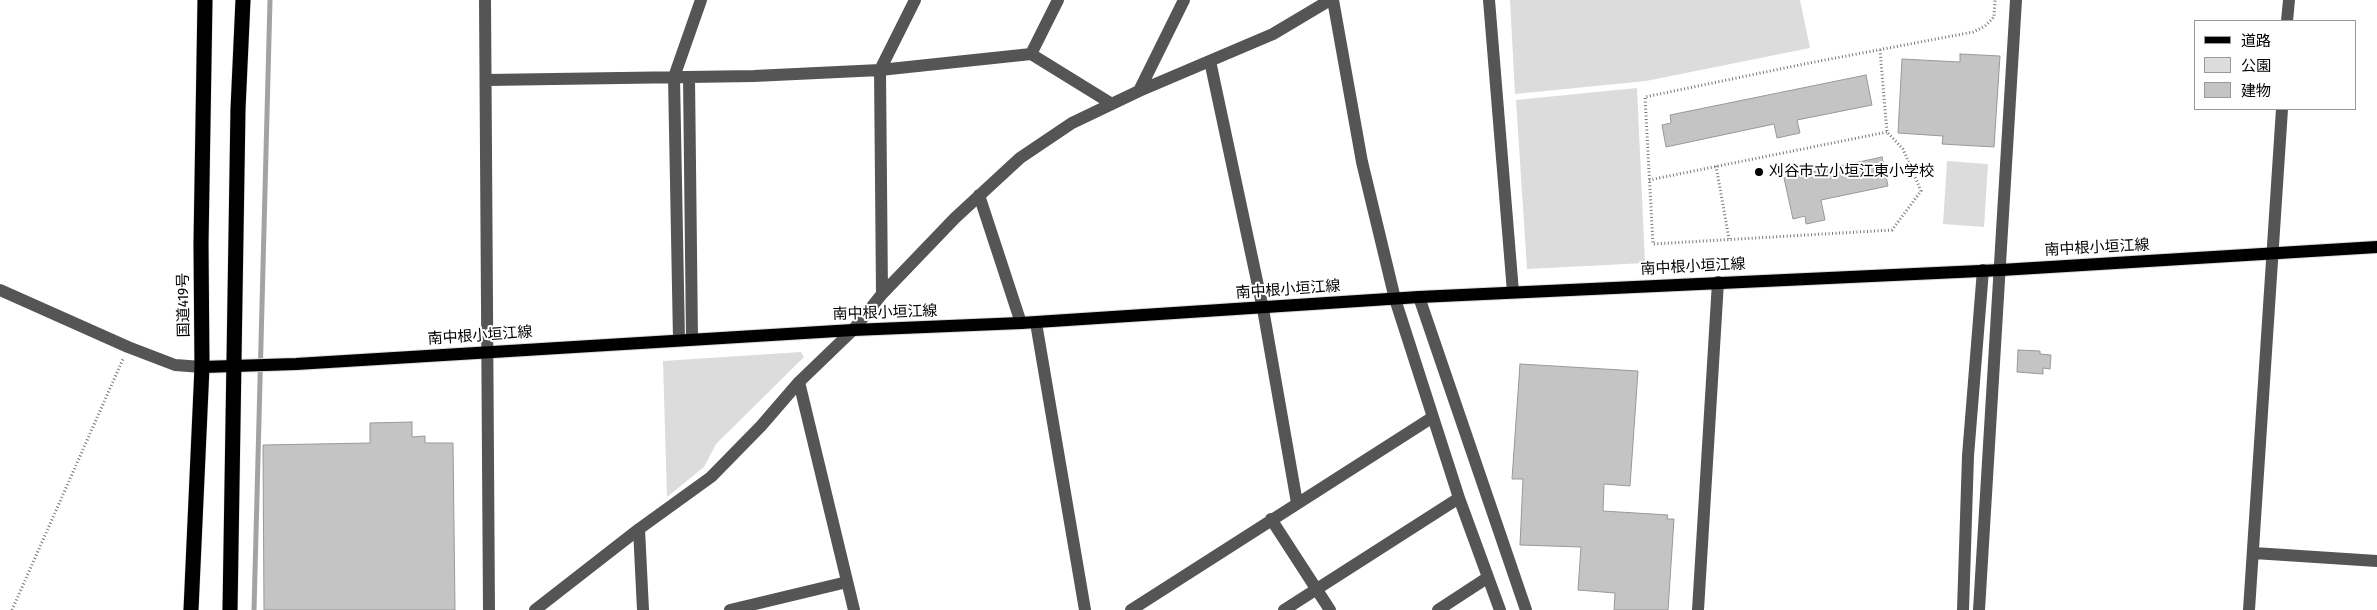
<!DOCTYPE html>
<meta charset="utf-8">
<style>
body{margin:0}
#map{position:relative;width:2377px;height:610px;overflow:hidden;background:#fff;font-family:"Fira Sans Condensed","Noto Sans JP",sans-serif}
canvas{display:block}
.legend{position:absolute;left:2194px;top:20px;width:162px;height:90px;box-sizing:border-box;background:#fff;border:1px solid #999;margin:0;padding:6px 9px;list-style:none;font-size:15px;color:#000}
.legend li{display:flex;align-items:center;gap:10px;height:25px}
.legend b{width:25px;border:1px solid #999}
</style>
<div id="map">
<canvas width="2377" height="610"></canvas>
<ul class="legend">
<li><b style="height:6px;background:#000"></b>道路</li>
<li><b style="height:14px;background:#dcdcdc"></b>公園</li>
<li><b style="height:14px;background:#c4c4c4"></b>建物</li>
</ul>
</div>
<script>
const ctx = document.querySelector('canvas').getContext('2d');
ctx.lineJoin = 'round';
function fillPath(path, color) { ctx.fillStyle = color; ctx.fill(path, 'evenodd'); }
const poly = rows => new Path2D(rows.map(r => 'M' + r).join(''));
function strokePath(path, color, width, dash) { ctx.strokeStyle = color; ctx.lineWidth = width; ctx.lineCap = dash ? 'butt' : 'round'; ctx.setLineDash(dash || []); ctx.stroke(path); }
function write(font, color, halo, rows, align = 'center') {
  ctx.font = font + ' "Fira Sans Condensed","Noto Sans JP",sans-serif'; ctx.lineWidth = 4; ctx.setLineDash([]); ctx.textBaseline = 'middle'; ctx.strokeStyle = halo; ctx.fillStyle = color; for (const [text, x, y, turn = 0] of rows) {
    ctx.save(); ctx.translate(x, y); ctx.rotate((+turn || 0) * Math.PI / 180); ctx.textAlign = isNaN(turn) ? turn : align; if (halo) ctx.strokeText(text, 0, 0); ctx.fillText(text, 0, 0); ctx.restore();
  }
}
const green = poly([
 [1510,0,1800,0,1810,48,1646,81,1515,94],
 [1637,88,1645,263,1527,269,1516,100],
 [1947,161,1988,164,1984,227,1943,224],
 [801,352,804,357,716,444,704,467,667,497,663,361]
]);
const stream = poly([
 [254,610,270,0]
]);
const building = poly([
 [1960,54,2000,56,1994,147,1942,144,1943,136,1898,133,1902,59,1960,62,1960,54],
 [1866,75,1872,105,1797,120,1800,133,1777,138,1774,124,1666,147,1662,125,1671,123,1670,115,1866,75],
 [1882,157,1888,186,1821,200,1825,220,1806,224,1805,216,1793,219,1784,178,1882,157],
 [2018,350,2040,351,2040,354,2051,355,2050,369,2043,368,2043,374,2017,372,2018,350],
 [1520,364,1638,371,1630,486,1604,484,1603,511,1668,515,1667,519,1674,519,1668,610,1614,610,1615,593,1578,590,1581,547,1520,545,1523,479,1512,479,1520,364],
 [412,422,412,437,425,436,425,443,453,443,455,610,264,610,263,445,370,443,370,423,412,422]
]);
const path = poly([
 [1880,50,1887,132,1903,149,1921,191,1892,230,1653,244,1645,97,1804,64,1973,32,1985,26,1994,17,1995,0],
 [1716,166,1729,239],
 [1649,180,1887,132],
 [12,610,123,359]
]);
const minor = poly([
 [485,0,489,610],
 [1333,0,1362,162,1395,299,1459,498,1500,610],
 [1489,0,1513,292],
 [2287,21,2289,0],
 [1031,54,1058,0],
 [1210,61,1263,309,1297,503],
 [689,77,692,339],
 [487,80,754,76,880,70,1031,54,1112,104],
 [1139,91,1184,0],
 [979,195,1021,323],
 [0,290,128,347,175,365,202,367],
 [882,294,880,70,915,0],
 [1419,297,1526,610],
 [1036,323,1085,610],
 [679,340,674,77,701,0],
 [799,382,854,610],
 [1271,519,1330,610],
 [639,529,643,610],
 [2254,553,2377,561],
 [535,610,639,529,711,477,761,426,799,382,853,330,882,294,955,218,1020,158,1072,123,1139,91,1273,34,1330,0],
 [730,610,847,582],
 [1131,610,1433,417],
 [1284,610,1459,498],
 [1438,610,1487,578],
 [1698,610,1718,282],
 [1963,610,1968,456,1983,270],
 [1979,610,2016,0],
 [2249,610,2282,109]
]);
const major = poly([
 [202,367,296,364,853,330,1021,323,1419,297,2001,270,2377,247]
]);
const highway = poly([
 [191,610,202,367,201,244,205,0],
 [230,610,238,109,243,0]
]);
const markers = [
 [1759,172,5,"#000"]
];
const poiNames = [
 ["刈谷市立小垣江東小学校",1769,172]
];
const streetNames = [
 ["南中根小垣江線",2097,248,-3],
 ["南中根小垣江線",1693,267,-3],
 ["南中根小垣江線",1288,290,-4],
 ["国道419号",184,305,-91],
 ["南中根小垣江線",885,313,-2],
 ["南中根小垣江線",480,336,-4]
];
fillPath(green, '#dcdcdc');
strokePath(stream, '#a3a3a3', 5);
fillPath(building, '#c4c4c4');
strokePath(building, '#999', 1);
strokePath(major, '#dbdbdb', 14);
strokePath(highway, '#dbdbdb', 16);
strokePath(path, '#777', 3, [1, 2.5]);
strokePath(minor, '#555', 12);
strokePath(major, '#000', 12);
strokePath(highway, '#000', 15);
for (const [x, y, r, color] of markers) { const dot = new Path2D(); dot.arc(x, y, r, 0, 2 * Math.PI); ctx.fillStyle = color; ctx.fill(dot); strokePath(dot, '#fff', 2); }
write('15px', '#000', '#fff', poiNames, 'left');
write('15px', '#000', '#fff', streetNames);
</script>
